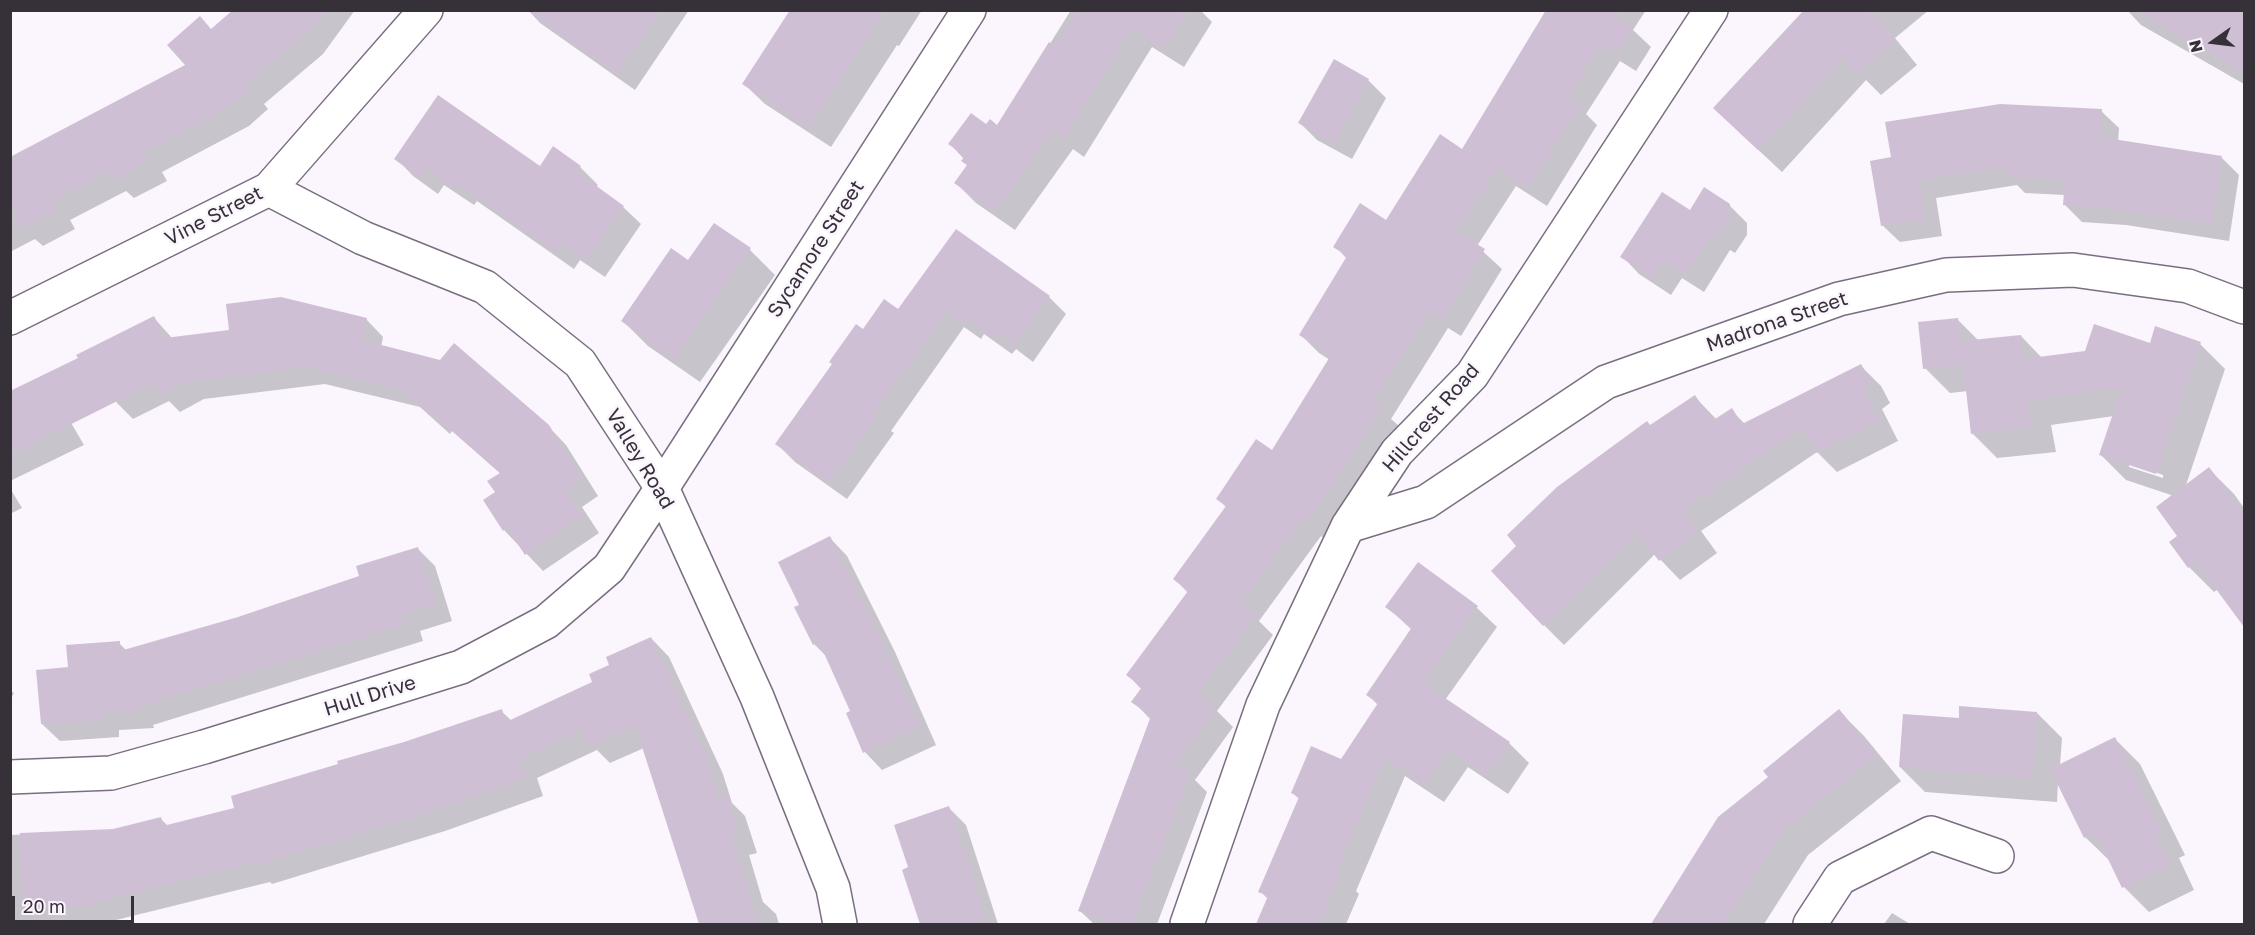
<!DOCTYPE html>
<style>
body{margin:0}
#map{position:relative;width:2255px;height:935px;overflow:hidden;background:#fbf5fe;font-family:"Golos Text",sans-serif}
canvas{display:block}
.frame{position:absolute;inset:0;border:12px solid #363039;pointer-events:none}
.north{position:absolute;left:2183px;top:12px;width:60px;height:60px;-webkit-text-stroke:4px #fbf5fe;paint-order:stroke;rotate:256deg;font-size:16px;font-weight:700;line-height:24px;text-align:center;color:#363039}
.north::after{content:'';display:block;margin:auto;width:21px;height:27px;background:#363039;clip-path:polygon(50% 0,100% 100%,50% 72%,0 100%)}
.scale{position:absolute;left:12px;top:896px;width:122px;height:27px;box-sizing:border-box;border:3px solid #363039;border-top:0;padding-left:8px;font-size:18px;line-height:21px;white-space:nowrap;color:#363039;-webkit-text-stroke:4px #fbf5fe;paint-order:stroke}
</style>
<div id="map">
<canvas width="2255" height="935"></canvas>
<div class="frame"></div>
<div class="north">N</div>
<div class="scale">20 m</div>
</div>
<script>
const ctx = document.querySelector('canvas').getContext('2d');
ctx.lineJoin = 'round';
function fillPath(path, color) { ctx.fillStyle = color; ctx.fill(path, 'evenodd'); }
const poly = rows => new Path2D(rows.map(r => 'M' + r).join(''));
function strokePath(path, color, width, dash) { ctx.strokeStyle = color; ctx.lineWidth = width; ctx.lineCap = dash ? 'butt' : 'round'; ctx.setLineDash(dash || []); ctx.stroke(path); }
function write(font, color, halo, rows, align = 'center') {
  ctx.font = font + ' "Golos Text",sans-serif'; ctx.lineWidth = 5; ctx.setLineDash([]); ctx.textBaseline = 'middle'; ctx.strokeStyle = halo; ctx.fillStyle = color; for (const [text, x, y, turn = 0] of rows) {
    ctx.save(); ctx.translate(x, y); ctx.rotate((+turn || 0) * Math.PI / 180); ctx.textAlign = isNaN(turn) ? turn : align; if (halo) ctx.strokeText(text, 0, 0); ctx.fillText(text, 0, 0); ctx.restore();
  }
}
const shadow = poly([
 [235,10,355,10,323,54,264,104,268,109,249,126,162,172,167,181,134,198,126,191,70,220,75,229,43,246,35,239,10,252,10,159,187,65,212,30],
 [528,10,689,10,635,90,540,23],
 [792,10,922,10,899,46,897,45,831,147,765,104,744,84],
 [1071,10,1200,10,1212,22,1184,67,1152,47,1084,157,1073,149,1015,230,976,203,956,183,968,165,964,159,950,144,986,126,998,127],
 [1545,10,1646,10,1633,30,1651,47,1636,71,1620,61,1586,114,1597,125,1547,206,1516,186,1477,246,1502,269,1461,336,1448,328,1391,419,1399,426,1348,507,1326,540,1321,536,1259,621,1273,635,1217,711,1233,727,1195,780,1207,792,1157,924,1094,924,1079,910,1151,720,1133,701,1142,690,1128,675,1188,593,1175,579,1227,508,1218,499,1272,452,1330,360,1319,353,1300,334,1347,259,1335,246,1386,222,1463,151,1547,12],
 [1806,10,1929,10,1895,38,1917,65,1881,95,1866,80,1782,172,1738,131],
 [2127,10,2244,10,2244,84,2141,25],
 [1334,61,1368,80,1386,98,1352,159,1317,140,1300,123],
 [2101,111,2119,128,2118,142,2222,158,2239,175,2229,241,2126,225,2082,222,2064,204,2065,195,2025,193,2017,185,1936,198,1942,236,1900,242,1882,225,1872,162],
 [396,158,540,168,580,167,598,185,596,187,623,207,641,224,605,277,580,260,574,269,477,201,474,205,444,185,438,194,413,176],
 [1729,205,1747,223,1747,235,1735,253,1730,250,1704,292,1682,278,1671,295,1639,274,1622,256,1691,212],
 [750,250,775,275,700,382,648,346,623,321,689,262],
 [1049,297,1066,314,1033,362,1016,349,1012,354,984,334,981,339,964,327,891,431,894,433,847,499,795,462,777,444,863,332,899,312],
 [154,318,173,339,366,319,383,337,381,347,548,426,566,445,598,496,582,507,599,533,543,571,504,530,497,493,501,474,452,431,450,434,420,407,325,384,204,399,180,412,169,401,133,419,116,402],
 [1957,319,1979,341,2021,336,2042,358,2151,345,2200,344,2225,369,2185,488,2209,469,2234,494,2244,508,2244,624,2218,589,2214,592,2189,567,2179,537,2174,496,2126,480,2100,454,2114,416,2051,425,2056,452,1997,458,1972,433,1968,391,1950,393,1925,368],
 [2129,463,2163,475,2163,478,2129,467],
 [1861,366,1881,386,1890,403,1882,409,1898,441,1837,472,1817,452,1701,531,1717,553,1680,580,1655,554,1564,645,1544,625,1650,427,1695,397,1717,420,1731,410,1745,424],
 [10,393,56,397,84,445,10,481],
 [10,488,22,508,10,514],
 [830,538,847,556,895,652,936,745,882,770,865,752,852,712,828,658,815,645,796,608,801,605],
 [418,549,435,566,452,621,420,631,423,641,153,725,154,728,119,730,119,737,60,741,42,724,70,669,119,643,127,651,239,618,361,577],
 [1387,607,1477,608,1497,627,1445,700,1509,743,1529,763,1508,794,1468,767,1444,802,1405,776,1356,891,1359,894,1346,924,1257,924,1269,900,1260,891,1300,800,1293,793,1341,761,1378,705,1368,695,1412,630],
 [651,638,669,657,723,774,732,803,745,816,757,853,749,855,763,902,776,914,779,924,700,924,644,748,610,763,597,750,537,778,543,796,445,831,272,884,270,882,112,921,112,924,10,924,10,835,113,831,161,819,168,826,236,809,405,744,501,711,512,721,594,683,611,665],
 [10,690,14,693,10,700],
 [1839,711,1864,736,1901,781,1808,855,1764,924,1652,924,1719,818,1770,778],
 [2037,713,2062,738,2060,766,2115,739,2140,764,2185,855,2179,858,2194,890,2149,912,2124,887,2111,862,2085,837,2058,782,2057,802,1925,792,1900,767,1960,719],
 [949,808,966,825,998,924,927,924,910,868],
 [1892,913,1910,924,1884,924]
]);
const building = poly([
 [233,10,332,10,246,84,250,89,229,107,144,152,148,161,113,180,109,171,52,201,57,209,22,228,10,206,10,157,185,65,167,45,200,16,211,29],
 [527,10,661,10,616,73],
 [790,10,885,10,810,128,742,84],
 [1078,10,1187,10,1164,48,1131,28,1064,138,1052,130,995,212,954,183,967,165,961,161,965,156,948,144,971,113,986,124,990,119,997,125,1049,42,1056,46],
 [1546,10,1622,10,1617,18,1633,28,1617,54,1601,44,1567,98,1580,106,1528,188,1497,169,1456,231,1485,249,1442,319,1429,311,1373,401,1381,406,1330,489,1307,522,1302,519,1240,603,1256,615,1197,695,1215,708,1173,766,1190,773,1132,924,1114,924,1078,911,1151,716,1131,702,1142,687,1126,675,1188,591,1173,579,1226,506,1216,499,1256,439,1272,450,1331,355,1299,335,1347,256,1333,247,1360,203,1386,220,1440,134,1462,149],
 [1804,10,1870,10,1895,41,1856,73,1844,57,1758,150,1713,108],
 [2133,10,2244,10,2244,72],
 [1334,59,1369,79,1334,143,1298,123],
 [438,95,540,166,553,146,581,166,577,172,624,206,587,261,562,244,556,253,459,184,456,189,426,168,420,178,394,159],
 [2000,104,2102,109,2100,137,2222,156,2212,224,2107,208,2063,205,2065,179,2005,176,2006,167,1919,180,1925,218,1881,226,1870,161,1891,157,1885,122],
 [1704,187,1730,204,1730,217,1717,236,1712,234,1686,275,1664,261,1653,278,1620,257,1662,192,1690,210],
 [714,223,751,248,674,359,621,321,671,248,688,260],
 [956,229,1050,296,1015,345,998,333,994,338,966,318,962,323,946,311,874,413,877,415,829,483,775,444,832,364,829,362,856,324,863,329,884,299,898,309],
 [281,297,367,318,362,340,440,360,454,343,549,425,581,478,565,489,583,515,525,555,507,528,503,531,483,500,495,492,487,481,500,473,434,415,432,417,401,390,306,367,186,382,161,395,155,382,10,455,10,391,78,358,76,355,154,316,165,338,229,330,226,304],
 [1958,318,1961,341,2021,335,2023,359,2085,351,2094,324,2150,343,2155,326,2201,342,2156,474,2099,455,2122,387,2027,400,2032,427,1971,434,1963,364,1923,369,1918,322],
 [1861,364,1871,382,1863,388,1879,421,1816,453,1803,428,1682,510,1698,532,1659,561,1637,532,1543,626,1491,571,1516,546,1507,535,1557,487,1647,421,1650,425,1695,395,1712,421,1732,408,1742,424],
 [2209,467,2244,514,2244,627,2196,562,2188,568,2169,542,2177,536,2156,507],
 [830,536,878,633,920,727,863,753,846,713,850,711,819,642,813,645,794,607,799,605,778,562],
 [418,547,436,604,403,613,407,624,137,707,137,711,102,713,102,720,41,724,36,670,68,667,66,645,120,641,120,651,238,617,359,576,356,566],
 [1418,562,1478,606,1423,683,1510,742,1487,775,1448,748,1424,784,1385,758,1336,871,1340,873,1318,924,1256,924,1268,896,1258,892,1299,797,1291,793,1311,746,1341,759,1378,703,1366,695,1412,627,1385,607],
 [651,637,705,754,719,798,727,795,739,834,731,837,759,924,699,924,635,725,590,746,583,729,519,759,525,778,426,813,252,866,251,863,94,903,94,906,23,908,20,833,113,829,161,817,163,826,234,808,231,796,338,764,337,761,404,742,502,709,506,722,592,682,589,674,609,665,606,657],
 [1959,706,2037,712,2032,778,1899,767,1903,714,1959,718],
 [1839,709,1877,756,1783,830,1724,924,1651,924,1718,817,1768,777,1763,771],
 [2115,737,2161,830,2155,832,2170,865,2122,888,2095,832,2084,838,2050,769],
 [949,806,979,896,985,924,920,924,902,870,908,867,894,825]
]);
const street = poly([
 [269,189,363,238,485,287,580,363,662,488,757,697,833,888,840,924],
 [10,318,269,189,426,10],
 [1348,526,1426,502,1606,382,1839,299,1946,275,2073,270,2188,286,2244,307],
 [10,777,111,773,204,747,461,667,546,622,609,568,662,488,969,10],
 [1187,924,1263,705,1348,526,1397,452,1472,375,1711,10],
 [1810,924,1840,878,1931,833,1997,856]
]);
const streetNames = [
 ["Vine Street",214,216,-27],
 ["Sycamore Street",816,249,-57],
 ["Madrona Street",1777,322,-19],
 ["Hillcrest Road",1431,418,-49],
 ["Valley Road",640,459,59],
 ["Hull Drive",370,696,-17]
];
fillPath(shadow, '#0003');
fillPath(building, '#cfbfd5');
strokePath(street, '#7b6d81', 36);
strokePath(street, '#fff', 33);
write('20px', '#363039', '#fbf5fe', streetNames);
</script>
